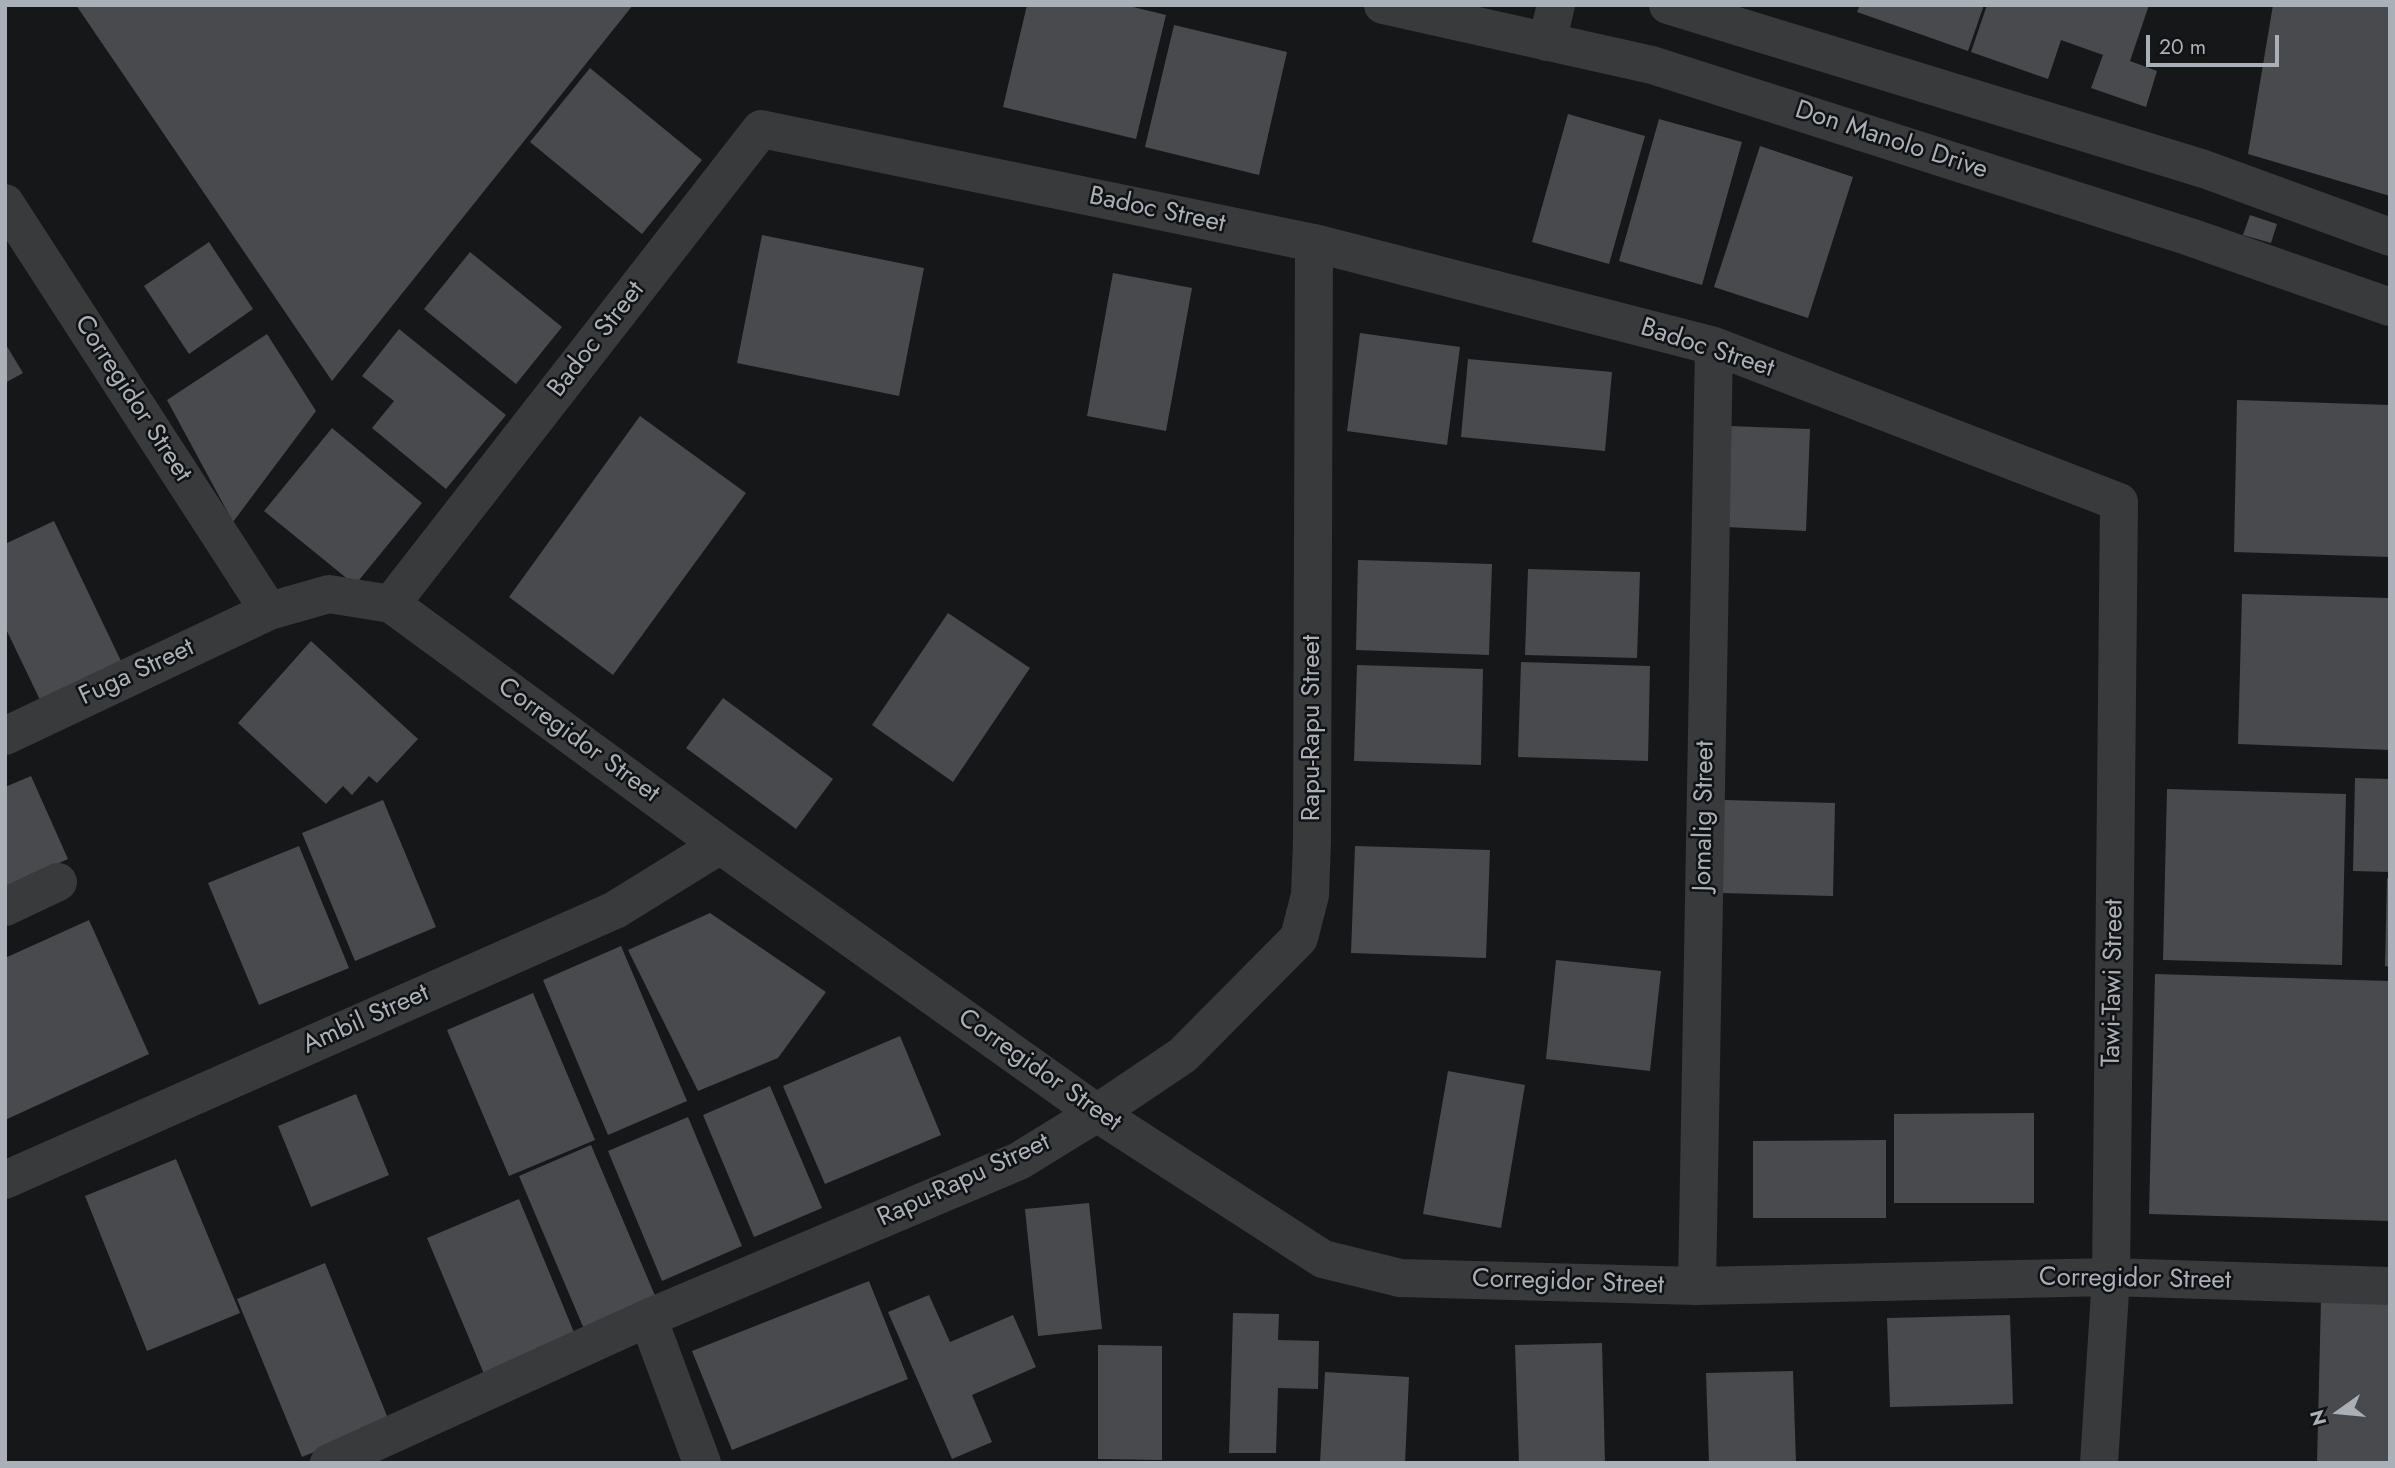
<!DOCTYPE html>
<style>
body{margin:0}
#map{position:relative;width:2395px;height:1468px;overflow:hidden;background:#161718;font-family:Jost,sans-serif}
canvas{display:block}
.frame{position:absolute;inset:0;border:7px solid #aab0b7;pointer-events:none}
.north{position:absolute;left:2304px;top:1377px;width:70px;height:70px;-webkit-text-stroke:5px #111213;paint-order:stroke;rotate:255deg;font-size:19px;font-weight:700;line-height:28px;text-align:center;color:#aab0b7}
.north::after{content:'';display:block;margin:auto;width:24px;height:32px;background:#aab0b7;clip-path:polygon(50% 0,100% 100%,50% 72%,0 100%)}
.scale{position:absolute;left:2146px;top:35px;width:133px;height:32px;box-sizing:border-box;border:4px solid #aab0b7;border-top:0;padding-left:9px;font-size:21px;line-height:24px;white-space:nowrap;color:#aab0b7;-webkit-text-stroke:5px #111213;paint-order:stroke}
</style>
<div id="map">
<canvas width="2395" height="1468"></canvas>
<div class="frame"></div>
<div class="north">N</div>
<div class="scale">20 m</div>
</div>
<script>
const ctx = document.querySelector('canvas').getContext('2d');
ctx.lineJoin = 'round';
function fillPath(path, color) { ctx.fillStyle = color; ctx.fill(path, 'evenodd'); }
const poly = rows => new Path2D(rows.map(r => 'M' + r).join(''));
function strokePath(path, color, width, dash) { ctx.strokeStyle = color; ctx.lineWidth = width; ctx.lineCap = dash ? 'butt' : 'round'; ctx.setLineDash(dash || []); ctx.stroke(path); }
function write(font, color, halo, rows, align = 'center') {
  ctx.font = font + ' Jost,sans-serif'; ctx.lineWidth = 5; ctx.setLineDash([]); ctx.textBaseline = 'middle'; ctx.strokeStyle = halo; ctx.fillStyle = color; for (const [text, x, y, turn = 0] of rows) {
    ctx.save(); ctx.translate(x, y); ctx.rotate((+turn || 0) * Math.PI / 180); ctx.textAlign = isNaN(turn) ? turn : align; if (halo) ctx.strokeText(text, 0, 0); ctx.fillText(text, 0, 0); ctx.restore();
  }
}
const building = poly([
 [76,5,633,5,332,381],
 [1027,5,1125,5,1166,15,1136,139,1003,107],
 [1860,5,1984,5,1968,51,1857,12],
 [1987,5,2149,5,2130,61,2157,71,2146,107,2091,88,2103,55,2061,40,2048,79,1971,52],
 [2273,5,2390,5,2390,196,2248,154],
 [1174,25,1287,52,1259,175,1145,147],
 [590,68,702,160,642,234,530,142],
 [1568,114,1645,136,1609,264,1532,242],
 [1659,119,1742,142,1702,285,1619,261],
 [1760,146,1853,177,1808,318,1714,287],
 [2250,215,2277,224,2271,243,2243,235],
 [762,235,924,268,899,396,737,363],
 [209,242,253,309,189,354,144,286],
 [470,252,562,327,516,384,424,309],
 [1113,273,1192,288,1166,431,1087,416],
 [399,329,506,415,446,489,372,428,394,401,362,376],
 [1360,333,1460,347,1447,445,1347,431],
 [267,334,316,411,233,522,167,400],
 [5,343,23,373,5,383],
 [1468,359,1612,372,1605,451,1461,437],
 [2237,400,2390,405,2390,557,2234,552],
 [640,416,746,493,613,675,509,597],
 [1729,426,1810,429,1806,531,1726,527],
 [332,428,422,503,355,585,264,511],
 [54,521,122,663,41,702,5,627,5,544],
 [1358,560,1492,564,1489,655,1356,650],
 [1528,569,1640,572,1637,658,1525,655],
 [2242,594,2390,598,2390,750,2238,744],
 [948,613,1030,668,953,782,872,725],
 [311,641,418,739,377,783,369,776,352,795,343,786,326,804,238,723],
 [1521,662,1650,666,1648,761,1518,757],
 [1357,665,1483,669,1481,765,1354,761],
 [723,698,833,779,796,829,686,748],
 [31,776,68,859,5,888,5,787],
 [2355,778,2390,779,2390,872,2353,871],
 [2167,789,2346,794,2342,965,2163,960],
 [383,800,436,927,355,961,302,833],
 [1724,800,1835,803,1833,896,1721,893],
 [299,846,349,968,259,1005,208,883],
 [1355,846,1490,850,1486,958,1351,953],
 [2387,878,2390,878,2390,967,2385,966],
 [710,913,826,992,778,1058,698,1091,628,950],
 [89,920,149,1054,5,1120,5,958],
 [621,946,687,1101,608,1135,543,980],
 [1556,960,1661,971,1650,1071,1546,1059],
 [2155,974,2390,981,2390,1221,2149,1214],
 [533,993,595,1140,509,1176,447,1030],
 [900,1036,941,1135,825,1184,783,1086],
 [1448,1071,1525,1085,1501,1228,1423,1214],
 [770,1086,822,1208,754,1237,703,1115],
 [356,1094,389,1175,311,1207,278,1126],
 [2034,1113,2034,1203,1894,1203,1894,1114],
 [688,1117,742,1246,662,1281,608,1151],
 [1886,1140,1886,1218,1753,1218,1753,1141],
 [591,1145,659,1305,587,1336,519,1176],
 [176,1159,240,1313,147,1351,85,1196],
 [519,1199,578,1342,487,1381,427,1238],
 [1089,1203,1102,1329,1038,1336,1025,1209],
 [325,1263,389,1421,302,1457,237,1299],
 [869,1281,908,1379,732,1450,692,1351],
 [929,1295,950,1342,1013,1315,1036,1367,972,1395,992,1442,952,1459,888,1312],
 [2321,1299,2390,1301,2390,1463,2317,1463],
 [1233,1313,1279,1314,1278,1340,1319,1341,1318,1389,1278,1388,1276,1453,1229,1453],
 [2010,1315,2013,1404,1890,1407,1887,1318],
 [1602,1343,1605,1463,1519,1463,1515,1345],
 [1098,1345,1162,1346,1162,1460,1098,1459],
 [1793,1371,1796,1463,1709,1463,1706,1373],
 [1325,1372,1409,1377,1405,1463,1320,1463]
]);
const minor = poly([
 [1383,5,1652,65,2190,237,2390,307],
 [1668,5,2204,169,2390,237],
 [1547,42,1556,5],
 [5,203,269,611],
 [391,604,761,129,1314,243,1714,346,2119,502,2111,1277,2099,1463],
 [5,736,269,611,329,594,391,604,720,845,1097,1113,1323,1259,1400,1278,1697,1286,2111,1277,2390,1286],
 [5,907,58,882],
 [5,1180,615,910,720,845],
 [1697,1286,1714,346],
 [648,1318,702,1463],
 [329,1463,648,1318,1019,1161,1097,1113,1183,1055,1299,938,1310,895,1312,841,1314,243]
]);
const streetNames = [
 ["Don Manolo Drive",1891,141,18],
 ["Badoc Street",1157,211,12],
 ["Badoc Street",597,340,-52],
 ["Badoc Street",1707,349,18],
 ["Corregidor Street",132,399,57],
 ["Fuga Street",137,673,-25],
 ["Rapu-Rapu Street",1313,728,-90],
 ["Corregidor Street",578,741,36],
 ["Jomalig Street",1705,816,-89],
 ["Tawi-Tawi Street",2114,983,-89],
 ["Ambil Street",366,1020,-24],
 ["Corregidor Street",1039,1071,35],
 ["Rapu-Rapu Street",964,1181,-25],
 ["Corregidor Street",2135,1280,1],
 ["Corregidor Street",1568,1283,2]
];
fillPath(building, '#484a4d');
strokePath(minor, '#383a3c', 38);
write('26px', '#aab0b7', '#111213', streetNames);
</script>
